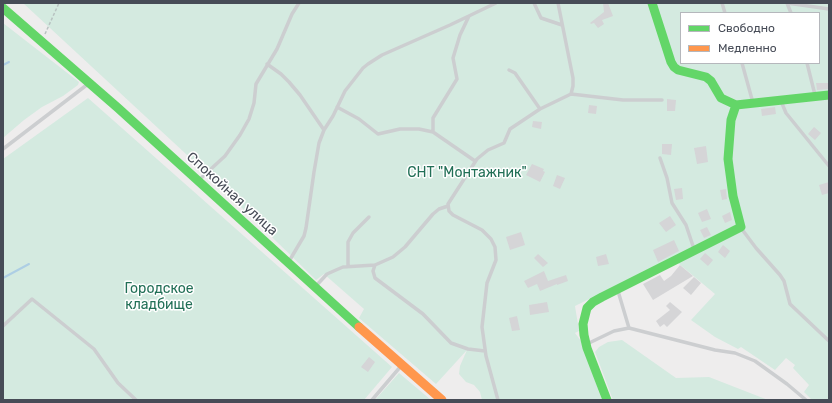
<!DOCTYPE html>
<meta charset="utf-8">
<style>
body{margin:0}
#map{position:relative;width:832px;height:403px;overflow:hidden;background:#eeeded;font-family:Rubik,sans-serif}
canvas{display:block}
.frame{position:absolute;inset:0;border:4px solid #474c57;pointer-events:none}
.legend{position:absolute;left:680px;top:12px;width:140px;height:52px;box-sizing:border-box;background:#fff;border:1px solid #b5b7bc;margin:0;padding:5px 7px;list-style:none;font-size:12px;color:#474c57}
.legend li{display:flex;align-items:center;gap:8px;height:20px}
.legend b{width:20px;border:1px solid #b5b7bc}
</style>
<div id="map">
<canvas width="832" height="403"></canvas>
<div class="frame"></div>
<ul class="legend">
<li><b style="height:5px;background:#63d668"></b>Свободно</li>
<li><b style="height:5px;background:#ff974d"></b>Медленно</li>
</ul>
</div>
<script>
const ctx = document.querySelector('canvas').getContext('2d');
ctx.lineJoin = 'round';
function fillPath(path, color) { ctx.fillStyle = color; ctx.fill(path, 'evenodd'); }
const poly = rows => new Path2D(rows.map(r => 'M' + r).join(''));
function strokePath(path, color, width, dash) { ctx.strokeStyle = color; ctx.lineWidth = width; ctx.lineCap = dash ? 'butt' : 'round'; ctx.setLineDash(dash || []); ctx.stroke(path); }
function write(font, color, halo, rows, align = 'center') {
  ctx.font = font + ' Rubik,sans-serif'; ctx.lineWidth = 3; ctx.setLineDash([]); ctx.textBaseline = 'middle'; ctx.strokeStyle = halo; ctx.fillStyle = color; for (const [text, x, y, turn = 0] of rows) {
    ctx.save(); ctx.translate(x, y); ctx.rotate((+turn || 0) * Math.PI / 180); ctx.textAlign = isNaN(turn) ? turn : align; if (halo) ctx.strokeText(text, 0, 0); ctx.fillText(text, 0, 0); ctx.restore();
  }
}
const green = poly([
 [23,3,829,3,829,400,812,400,804,392,809,385,793,368,795,365,786,358,775,370,741,347,738,349,715,337,691,320,715,294,672,258,575,306,579,331,575,333,581,341,602,400,482,400,480,392,474,385,466,382,459,374,460,366,467,350,436,384,359,318,364,309,324,274,316,280,200,167],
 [681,13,819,13,819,63,681,63],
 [3,23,79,82,78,85,63,96,42,107,24,120,3,138],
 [88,98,392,367,364,400,3,400,3,159],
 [622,340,676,378,709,377,768,400,613,400,595,352,599,347,608,342],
 [399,373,431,400,375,400]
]);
const stream = poly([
 [3,65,9,62],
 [3,278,29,264]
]);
const building = poly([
 [603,3,608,3,613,16,602,20,604,24,598,28,594,23,591,24,590,23,604,12],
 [816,83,829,83,829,89,817,90],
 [667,99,676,100,675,111,667,111],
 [589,105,597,106,596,114,588,113],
 [775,107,776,114,762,116,761,109],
 [533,121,542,122,541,129,532,127],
 [814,127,821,133,815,140,808,134],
 [662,144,672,144,671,155,662,154],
 [706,146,708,162,697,164,694,148],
 [532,164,544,169,543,171,545,172,540,182,526,175],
 [557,175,565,178,560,189,553,186],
 [829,182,829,193,822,195,819,185],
 [682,188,683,199,676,200,674,189],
 [726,189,727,199,722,200,720,190],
 [707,209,711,219,702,222,698,213],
 [730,212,732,220,725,223,722,216],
 [670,216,676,225,666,232,659,223],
 [707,227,711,235,704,238,700,230],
 [521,232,525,245,510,250,506,237],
 [674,240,679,251,658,262,653,250],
 [723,245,730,251,725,258,718,252],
 [705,253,713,260,708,266,700,259],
 [538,254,548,263,543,267,534,258],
 [606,254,609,264,598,266,596,257],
 [680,265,693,276,653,300,643,284,660,275,664,281,671,276],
 [544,271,548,281,566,275,568,281,557,285,557,284,540,291,537,284,528,288,524,281],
 [694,277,701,283,691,295,683,288],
 [547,302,549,312,530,315,529,305],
 [670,302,682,312,667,327,664,324,660,327,656,321,670,310,666,306],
 [517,316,520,330,512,331,509,318],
 [369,357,375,362,368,372,361,367]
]);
const path = poly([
 [45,34,59,3]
]);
const lane = poly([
 [534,3,541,18,562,25],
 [722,3,725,13],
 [787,3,829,9],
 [787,3,791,13],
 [742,63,753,103],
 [807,63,815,95],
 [267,64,281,74,289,82,300,95,324,130,319,143,314,172,306,228,304,236,288,263],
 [509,70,515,73,540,109],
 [571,94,623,100,662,100],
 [781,101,786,113,829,166],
 [337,107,359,119,378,134,400,129,419,129,433,132,475,161],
 [324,130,333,116,345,91,363,68,368,64,382,55,450,25,496,3],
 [433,132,433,118,457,79,453,58,460,35,469,16],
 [3,149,88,84],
 [660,158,667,178,672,203,686,225,694,249],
 [199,180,225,156,240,135,249,119,254,103,256,84,277,49,292,14,299,3],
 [741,228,756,248,780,275,784,281,790,304,829,341],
 [375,265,373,271,375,278,423,314,451,343,468,349,485,351],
 [348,266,348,242,353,233,369,217],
 [315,287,327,274,336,270,343,267,375,265,393,257,405,247,433,214,439,209,448,206],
 [618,291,629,328],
 [3,326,32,299,94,349,118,383,136,400],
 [587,344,614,331,629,328,715,350,735,353,755,361,787,384,806,400],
 [372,400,401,366],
 [498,400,486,356,482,327,487,283,496,260,495,247,491,239,482,230,453,215,449,211,448,204,477,159,488,150,504,143,510,129,540,109,571,94,573,86,573,78,558,3]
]);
const fast = poly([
 [652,3,671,62,674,67,678,70,706,77,711,81,721,98,736,105],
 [3,8,118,108,359,327],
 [607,400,587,348,584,335,583,324,587,308,593,302,602,297,741,227,733,196,728,159,731,120,736,105,829,95]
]);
const slow = poly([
 [359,327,442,400]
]);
const parkNames = [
 ["СНТ \"Монтажник\"",467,173],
 ["Городское",159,289],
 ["кладбище",159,305]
];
const streetNames = [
 ["Спокойная улица",232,194,42]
];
fillPath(green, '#d4eae0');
strokePath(stream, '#adcee4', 2);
fillPath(building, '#d5d5d7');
strokePath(path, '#b8c2c1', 1.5, [3, 2]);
strokePath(lane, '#ccced0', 3.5);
strokePath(fast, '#63d668', 9);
strokePath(slow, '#ff974d', 9);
write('14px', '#216f56', '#fff', parkNames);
write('14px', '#474c57', '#fff', streetNames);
</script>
